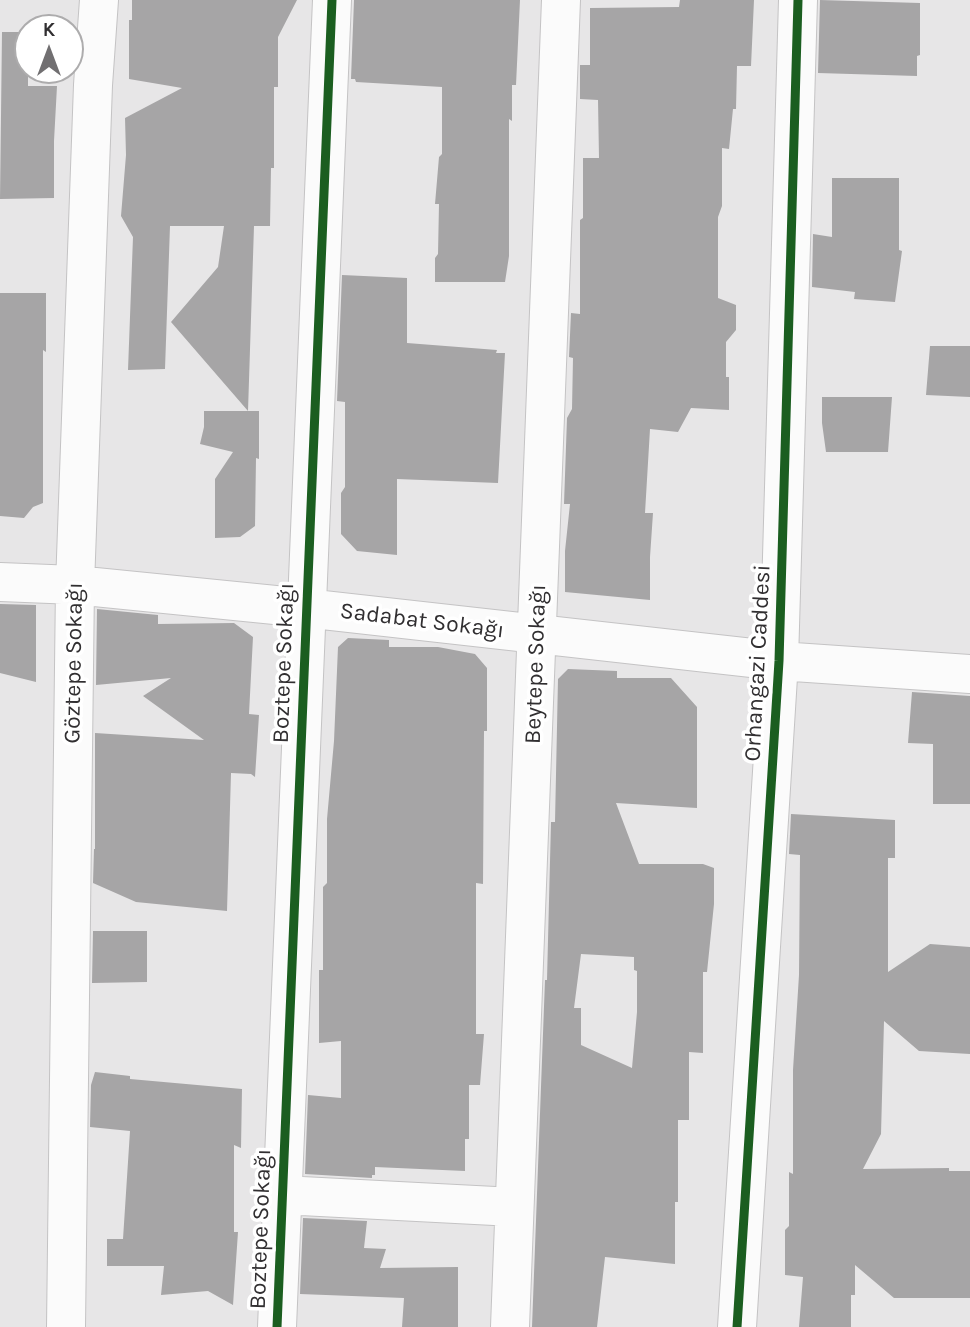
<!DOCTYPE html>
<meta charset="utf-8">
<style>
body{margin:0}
#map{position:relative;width:970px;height:1327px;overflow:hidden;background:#e7e6e7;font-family:Karla,sans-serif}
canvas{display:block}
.north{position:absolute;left:14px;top:14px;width:70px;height:70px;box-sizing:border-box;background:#fff;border:2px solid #adacad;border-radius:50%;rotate:0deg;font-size:19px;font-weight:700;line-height:28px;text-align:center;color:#312f31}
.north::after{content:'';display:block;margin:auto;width:24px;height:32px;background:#716f71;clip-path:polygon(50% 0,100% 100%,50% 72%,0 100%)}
</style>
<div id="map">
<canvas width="970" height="1327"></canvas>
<div class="north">K</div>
</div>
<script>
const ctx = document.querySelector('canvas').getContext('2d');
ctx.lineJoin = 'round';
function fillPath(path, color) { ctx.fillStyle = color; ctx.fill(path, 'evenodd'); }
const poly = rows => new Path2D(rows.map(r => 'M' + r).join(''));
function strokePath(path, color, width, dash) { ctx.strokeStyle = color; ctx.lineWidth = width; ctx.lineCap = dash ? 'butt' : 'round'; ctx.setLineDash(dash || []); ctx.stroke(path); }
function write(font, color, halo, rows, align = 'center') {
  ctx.font = font + ' Karla,sans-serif'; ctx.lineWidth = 7; ctx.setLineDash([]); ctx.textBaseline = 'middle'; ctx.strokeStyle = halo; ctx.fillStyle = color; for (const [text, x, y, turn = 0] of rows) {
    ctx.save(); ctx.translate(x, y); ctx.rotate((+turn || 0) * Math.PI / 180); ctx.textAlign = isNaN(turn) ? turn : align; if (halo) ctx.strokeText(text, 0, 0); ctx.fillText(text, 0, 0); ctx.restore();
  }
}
const building = poly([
 [132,0,297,0,278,37,278,87,274,87,274,168,271,168,270,226,254,226,248,411,171,322,218,267,224,226,170,226,165,369,128,370,133,237,121,216,126,155,125,118,182,88,129,79,129,20,132,20],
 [354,0,520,0,516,85,512,85,512,121,509,119,509,256,505,282,435,282,435,258,438,254,439,204,435,204,439,157,442,154,442,87,356,82,355,79,351,79],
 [680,0,754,0,751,66,737,66,736,109,733,109,729,149,722,148,722,206,718,217,718,298,736,305,736,330,726,342,726,377,729,377,729,410,691,408,678,432,650,429,645,513,653,513,650,557,650,600,565,592,565,551,570,504,564,504,567,418,572,409,573,358,569,357,571,313,580,314,580,220,583,218,583,158,599,158,598,100,580,99,580,65,590,65,590,8,679,7],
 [820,0,920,3,920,55,917,56,917,76,818,73],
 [2,32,28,32,28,86,57,86,54,141,54,198,0,199],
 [832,178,899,178,899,250,902,251,895,302,854,299,855,292,812,287,813,234,832,237],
 [342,275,407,278,407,343,497,350,496,353,505,353,498,483,397,479,397,555,357,551,341,534,341,493,345,487,345,402,337,401],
 [0,293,46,293,46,352,43,350,43,503,33,507,24,518,0,516],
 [930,346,970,346,970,397,926,395],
 [822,397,892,397,888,452,826,452,822,423],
 [204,411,259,411,259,459,256,458,255,526,240,537,215,538,215,479,233,452,200,444,204,427],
 [0,604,36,605,36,682,0,673],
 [97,609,158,615,158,624,234,623,253,637,249,714,259,715,255,777,251,774,231,773,227,911,136,902,93,883,94,849,95,849,95,733,204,740,143,696,171,678,96,685],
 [348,638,389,640,389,647,438,647,475,654,487,668,487,731,484,731,483,884,476,883,476,1034,484,1034,480,1085,469,1085,469,1139,465,1139,465,1171,375,1167,375,1175,372,1175,372,1178,305,1174,308,1095,341,1098,341,1041,319,1043,319,970,323,970,323,887,327,883,327,819,334,741,338,647],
 [568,669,617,671,617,678,671,678,697,707,697,808,616,803,639,864,703,864,714,868,714,904,707,972,703,972,703,1053,689,1052,689,1120,678,1120,678,1202,675,1202,675,1264,605,1257,597,1327,532,1327,545,980,547,980,551,822,555,822,558,679],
 [581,954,634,957,634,970,637,971,637,1012,632,1068,581,1045,581,1008,574,1008],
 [912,692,970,696,970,804,933,804,933,744,908,743],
 [791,814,895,820,895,858,888,858,888,972,930,944,970,947,970,1054,919,1051,884,1021,881,1134,863,1169,949,1168,949,1171,970,1171,970,1298,894,1298,855,1265,855,1295,851,1295,851,1327,799,1327,803,1277,785,1275,785,1230,789,1226,789,1172,793,1174,793,1070,799,975,800,855,789,854],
 [93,931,147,931,147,982,92,983],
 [95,1072,130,1076,130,1079,242,1089,241,1148,234,1145,234,1232,238,1232,233,1305,208,1291,161,1295,164,1266,107,1266,107,1239,123,1239,130,1131,90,1127,91,1085],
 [303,1218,367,1221,364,1248,386,1249,380,1268,458,1267,458,1327,402,1327,404,1298,300,1294]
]);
const street = poly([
 [0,582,75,585,305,608,779,661,970,674],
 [282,1195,514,1207],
 [66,1327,75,585,93,85,99,0],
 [277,1327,332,0],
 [510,1327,561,0],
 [737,1327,779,661,798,0]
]);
const cycleway = poly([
 [277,1327,332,0],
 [737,1327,779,661,798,0]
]);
const streetNames = [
 ["Sadabat Sokağı",422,621,7],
 ["Göztepe Sokağı",74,663,-89],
 ["Boztepe Sokağı",284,663,-88],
 ["Orhangazi Caddesi",758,663,-87],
 ["Beytepe Sokağı",536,664,-88],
 ["Boztepe Sokağı",261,1229,-88]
];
fillPath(building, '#a6a5a6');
strokePath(street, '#c4c3c4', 40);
strokePath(street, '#fbfbfb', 38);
strokePath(cycleway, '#1b5e20', 9);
write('23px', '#312f31', '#fff', streetNames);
</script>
